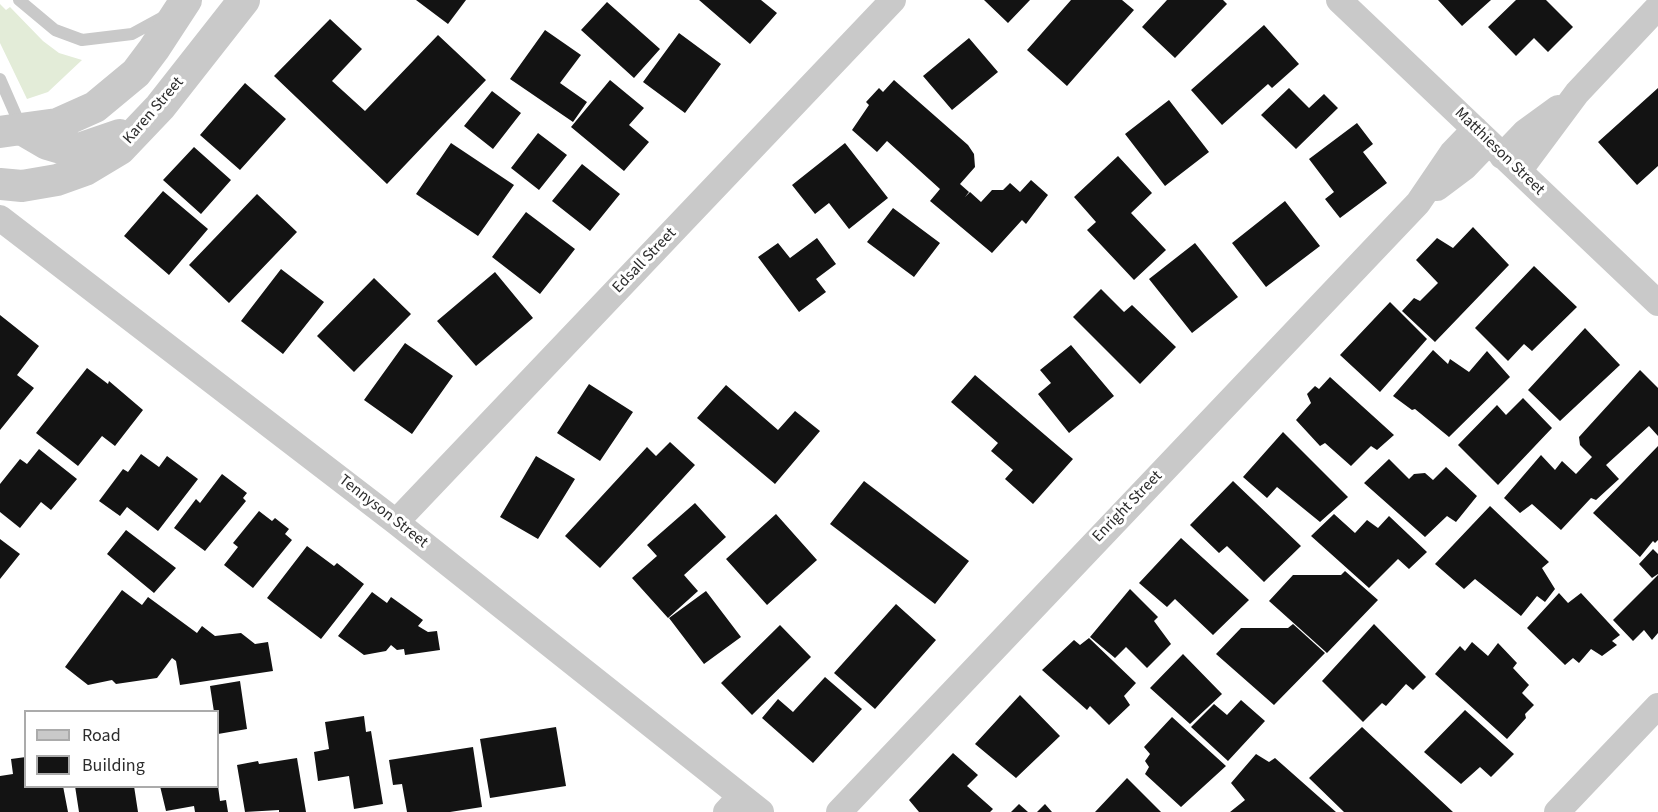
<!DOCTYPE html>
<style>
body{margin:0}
#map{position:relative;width:1658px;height:812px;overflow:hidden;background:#fff;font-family:"Source Sans 3",sans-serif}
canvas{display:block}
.legend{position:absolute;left:24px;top:710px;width:195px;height:78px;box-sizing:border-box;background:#fff;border:2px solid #ababab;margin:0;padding:8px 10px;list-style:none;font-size:18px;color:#2c2c2c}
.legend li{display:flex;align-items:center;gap:12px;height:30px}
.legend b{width:30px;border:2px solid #ababab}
</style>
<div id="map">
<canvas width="1658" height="812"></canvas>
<ul class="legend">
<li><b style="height:8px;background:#c9c9c9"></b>Road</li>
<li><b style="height:16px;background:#131313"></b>Building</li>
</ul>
</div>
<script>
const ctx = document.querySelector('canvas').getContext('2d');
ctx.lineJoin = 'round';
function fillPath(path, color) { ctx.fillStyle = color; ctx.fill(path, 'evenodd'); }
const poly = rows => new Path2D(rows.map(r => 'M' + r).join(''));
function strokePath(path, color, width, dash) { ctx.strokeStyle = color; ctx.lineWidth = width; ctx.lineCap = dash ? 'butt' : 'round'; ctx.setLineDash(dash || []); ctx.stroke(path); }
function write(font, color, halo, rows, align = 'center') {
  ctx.font = font + ' "Source Sans 3",sans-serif'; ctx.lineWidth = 6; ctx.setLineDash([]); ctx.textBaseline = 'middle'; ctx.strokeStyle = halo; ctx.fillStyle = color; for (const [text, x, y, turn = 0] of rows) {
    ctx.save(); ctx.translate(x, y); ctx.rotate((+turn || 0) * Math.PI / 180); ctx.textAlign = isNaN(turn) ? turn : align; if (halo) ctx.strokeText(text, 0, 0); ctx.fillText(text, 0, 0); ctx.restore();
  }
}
const green = poly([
 [0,4,6,10,10,7,43,41,59,53,82,60,48,92,27,99,0,43]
]);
const building = poly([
 [416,0,466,0,448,24],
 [699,0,761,0,777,13,750,44],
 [984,0,1030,0,1008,23],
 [1071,0,1122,0,1134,10,1067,86,1027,50],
 [1167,0,1223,0,1227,4,1175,58,1142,27],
 [1438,0,1491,0,1462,26],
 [1516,0,1546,0,1573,27,1548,52,1534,38,1516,56,1488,27],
 [607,2,660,49,634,78,581,30],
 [330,19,362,49,332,81,365,111,438,35,486,80,387,184,274,76],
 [1264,25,1299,64,1272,88,1268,84,1222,125,1191,90],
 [545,30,581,55,560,83,587,102,573,122,510,79],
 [679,33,721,64,685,113,643,82],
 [969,38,998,72,952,110,923,76],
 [610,80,644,108,629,125,649,142,624,171,571,127],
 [894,80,968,145,974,154,975,167,960,184,969,192,965,197,970,192,981,202,992,190,1003,190,1010,183,1020,192,1031,180,1048,195,1026,224,1022,220,992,253,930,201,940,189,887,141,877,152,852,130,869,105,866,102,879,88,883,92],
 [245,83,286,119,240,170,200,135],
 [1289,88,1309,108,1324,94,1338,108,1296,149,1261,115],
 [1658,88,1658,166,1637,185,1598,142],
 [492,91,521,113,493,149,464,126],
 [1169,100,1209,152,1165,186,1125,134],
 [1357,123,1373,144,1363,152,1387,183,1340,218,1325,199,1334,192,1309,159],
 [538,133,567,155,539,190,511,168],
 [451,143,514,185,478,236,416,194],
 [845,143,888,198,849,229,829,203,815,214,792,185],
 [194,147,231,180,201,214,163,180],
 [1118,156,1152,193,1131,213,1166,250,1134,280,1087,230,1096,222,1074,197],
 [582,164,620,194,590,231,552,201],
 [163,191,208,229,169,275,124,236],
 [257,194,297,232,229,303,189,265],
 [1285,201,1320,246,1266,287,1232,243],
 [893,208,940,243,914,277,867,242],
 [526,212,575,249,540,294,492,257],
 [1473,227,1509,265,1435,342,1402,311,1414,298,1420,301,1438,283,1416,260,1437,238,1453,248],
 [817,238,836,264,816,279,826,292,799,312,758,257,778,243,790,258],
 [1195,243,1238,297,1192,333,1149,279],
 [1534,266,1577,307,1532,351,1524,344,1508,361,1475,328],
 [281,269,324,302,283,354,241,321],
 [495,272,533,318,476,366,437,321],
 [374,278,411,314,354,372,317,336],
 [1101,289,1124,312,1132,305,1176,347,1140,384,1073,317],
 [1390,302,1427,339,1380,392,1340,355],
 [0,315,39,346,17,375,34,388,0,430],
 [1585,328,1620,365,1560,421,1528,390],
 [405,343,453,376,412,434,364,400],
 [1071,345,1114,396,1069,433,1038,394,1051,383,1040,370],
 [1433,350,1448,364,1450,359,1469,372,1487,351,1510,377,1449,437,1415,409,1412,410,1393,396],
 [87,368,108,384,109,381,143,410,115,446,102,436,78,466,36,433],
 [1640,370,1658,388,1658,436,1649,426,1606,465,1619,479,1596,500,1591,498,1561,530,1532,504,1520,513,1504,498,1541,455,1555,470,1562,461,1576,474,1592,457,1580,445,1579,437],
 [975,375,1073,459,1033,504,1005,479,1013,470,991,451,998,443,951,402],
 [1330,377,1394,435,1377,450,1371,446,1351,466,1325,443,1320,446,1296,420,1311,403,1307,394,1315,386,1319,389],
 [589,384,633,412,600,461,557,433],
 [726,385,778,430,795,411,820,431,775,484,697,418],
 [1523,398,1552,428,1498,485,1458,445,1497,405,1506,415],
 [1283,432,1348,497,1320,522,1277,487,1267,498,1243,477],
 [670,442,695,465,600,568,565,536,647,447,656,456],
 [1658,446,1658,540,1655,543,1653,541,1640,557,1593,513],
 [39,449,77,479,51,510,41,502,20,528,0,512,0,484,20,459,27,464],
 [141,454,159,467,167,456,198,479,158,531,127,507,120,516,99,501,123,469,128,472],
 [536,456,575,479,538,539,500,517],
 [1389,459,1409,479,1414,474,1425,473,1433,480,1446,467,1477,496,1456,522,1447,516,1425,537,1364,483],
 [222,474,247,493,243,498,246,501,205,551,174,528,196,499,200,503],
 [864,481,969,561,935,604,830,524],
 [1233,481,1301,546,1264,582,1227,546,1219,553,1190,525],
 [695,503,726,537,684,575,698,591,668,618,632,578,657,556,647,545],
 [1490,506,1549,562,1542,568,1555,589,1545,602,1537,596,1521,616,1475,579,1464,589,1435,564],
 [259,511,272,521,275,518,289,529,285,534,292,540,253,588,224,565,238,547,233,543],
 [776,514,817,560,767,605,726,559],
 [1334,514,1355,533,1367,520,1378,528,1389,516,1427,552,1409,569,1398,559,1369,588,1311,536],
 [126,530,176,568,154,593,107,554],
 [1181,538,1249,600,1213,635,1175,599,1167,607,1139,583],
 [0,539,20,554,0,579],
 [307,546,334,566,337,563,364,584,321,639,267,598],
 [1653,549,1658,554,1658,574,1652,578,1639,564],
 [1345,571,1378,600,1327,653,1269,601,1293,575,1341,575],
 [1658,575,1658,633,1652,640,1644,630,1633,641,1613,620],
 [1130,589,1158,617,1154,621,1171,644,1147,668,1126,647,1115,658,1090,637],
 [122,590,142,605,148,597,197,633,202,626,215,636,241,633,255,644,268,642,273,671,180,685,176,661,172,658,157,678,116,684,112,680,88,685,65,667],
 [706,591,741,637,704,664,669,618],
 [372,592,387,603,391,597,423,620,418,626,428,632,437,631,440,650,405,655,404,649,397,650,391,645,386,651,364,655,338,636],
 [1559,593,1568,603,1581,593,1620,635,1612,641,1617,645,1602,656,1591,649,1579,663,1573,658,1565,665,1527,628],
 [896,604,936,640,875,709,834,673],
 [1293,624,1325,653,1274,705,1216,654,1241,628,1288,628],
 [1374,624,1426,677,1413,690,1406,684,1386,706,1382,703,1363,722,1322,681],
 [780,625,811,657,752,715,721,683],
 [1089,638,1136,683,1124,696,1130,705,1109,725,1090,706,1087,710,1042,670,1074,640,1080,645],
 [1472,642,1488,656,1498,643,1517,663,1513,668,1529,685,1522,693,1534,705,1525,714,1526,718,1507,739,1435,674,1460,646,1465,651],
 [1183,654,1222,694,1190,724,1150,688],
 [825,677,862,709,813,763,762,718,778,699,793,712],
 [240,681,247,729,218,734,218,712,214,712,210,686],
 [1020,695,1060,736,1016,778,975,744],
 [1241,700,1265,721,1228,761,1191,727,1214,704,1227,715],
 [1465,710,1514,754,1491,777,1480,767,1461,784,1424,752],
 [364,716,366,732,371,731,383,804,354,809,349,776,318,781,314,752,329,749,325,722],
 [1172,717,1226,766,1181,807,1145,774,1149,767,1145,761,1150,754,1144,747],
 [556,727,566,786,490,798,480,739],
 [1362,727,1453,812,1344,812,1309,778],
 [473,747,482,807,450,812,407,812,402,784,393,785,389,760],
 [953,753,978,775,967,786,993,809,990,812,919,812,909,800],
 [1256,754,1269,762,1275,758,1336,812,1230,812,1245,800,1231,783],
 [26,757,26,786,63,786,68,812,0,812,0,776,13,774,11,759],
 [297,758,306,812,279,812,279,810,245,812,237,765,258,761,259,764],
 [1127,778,1161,812,1095,812],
 [75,786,134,786,138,812,79,812],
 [160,786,218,786,220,801,226,800,228,812,195,812,194,806,166,811],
 [1019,804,1028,812,1011,812],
 [1045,804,1052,812,1037,812]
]);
const service = poly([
 [19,0,55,30,82,40,132,34,165,16],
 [0,79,21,127]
]);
const minor = poly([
 [1339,0,1658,303],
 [1502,156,1525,132,1558,108],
 [1519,171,1577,93,1658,7],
 [1437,188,1465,167,1488,143],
 [0,218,396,522,761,812],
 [396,522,893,0],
 [726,812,741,796],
 [839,812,1418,203,1452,153,1475,129],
 [1557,812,1658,706]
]);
const tertiary = poly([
 [23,130,47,144,64,149,82,148,120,135],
 [0,132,57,124,95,107,136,73,154,49,186,0],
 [0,184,22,186,57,180,85,170,120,149,160,107,244,0]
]);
const streetNames = [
 ["Karen Street",154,111,-49],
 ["Matthieson Street",1499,152,44],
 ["Edsall Street",645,261,-46],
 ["Enright Street",1128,507,-46],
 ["Tennyson Street",383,512,38]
];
fillPath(green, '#e3ecd8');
fillPath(building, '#131313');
strokePath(service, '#c9c9c9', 12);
strokePath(minor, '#c9c9c9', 26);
strokePath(tertiary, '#c9c9c9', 32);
write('16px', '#2c2c2c', '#fff', streetNames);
</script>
